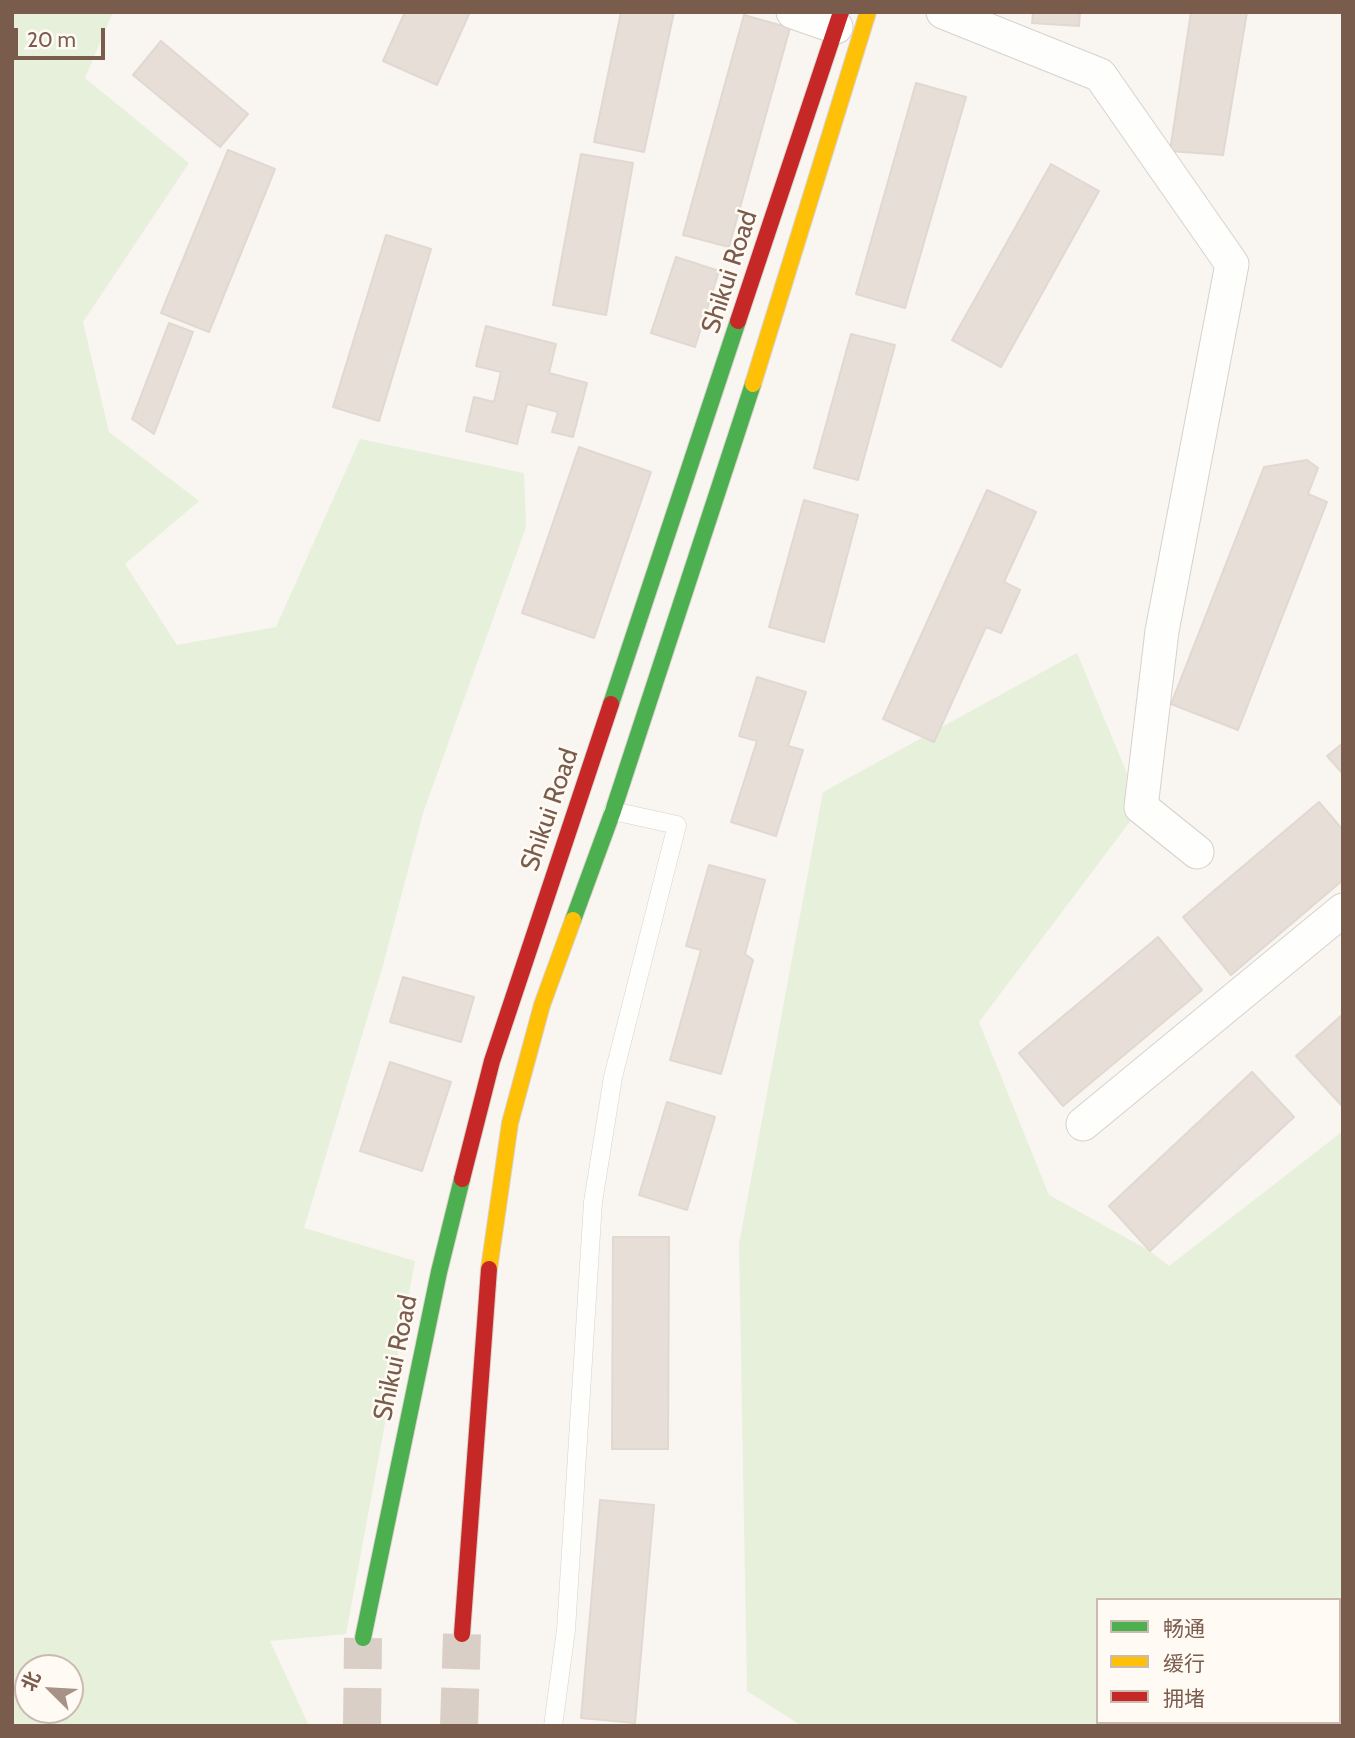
<!DOCTYPE html>
<meta charset="utf-8">
<style>
body{margin:0}
#map{position:relative;width:1355px;height:1738px;overflow:hidden;background:#f9f5f0;font-family:Cabin,"Noto Sans SC",sans-serif}
canvas{display:block}
.frame{position:absolute;inset:0;border:14px solid #7a5c4d;pointer-events:none}
.legend{position:absolute;left:1096px;top:1598px;width:245px;height:126px;box-sizing:border-box;background:#fffaf3;border:2px solid #cabbb1;margin:0;padding:9px 12px;list-style:none;font-size:21px;color:#7a5c4d}
.legend li{display:flex;align-items:center;gap:14px;height:35px}
.legend b{width:35px;border:2px solid #cabbb1}
.north{position:absolute;left:14px;top:1654px;width:70px;height:70px;box-sizing:border-box;background:#fffaf3;border:2px solid #cabbb1;border-radius:50%;rotate:294deg;font-size:19px;font-weight:700;line-height:28px;text-align:center;color:#7a5c4d}
.north::after{content:'';display:block;margin:auto;width:24px;height:32px;background:#a69286;clip-path:polygon(50% 0,100% 100%,50% 72%,0 100%)}
.scale{position:absolute;left:14px;top:28px;width:91px;height:32px;box-sizing:border-box;border:4px solid #7a5c4d;border-top:0;padding-left:9px;font-size:21px;line-height:24px;white-space:nowrap;color:#7a5c4d;-webkit-text-stroke:5px #fffaf3;paint-order:stroke}
</style>
<div id="map">
<canvas width="1355" height="1738"></canvas>
<div class="frame"></div>
<ul class="legend">
<li><b style="height:9px;background:#4caf50"></b>畅通</li>
<li><b style="height:9px;background:#ffc107"></b>缓行</li>
<li><b style="height:9px;background:#c62828"></b>拥堵</li>
</ul>
<div class="north">北</div>
<div class="scale">20 m</div>
</div>
<script>
const ctx = document.querySelector('canvas').getContext('2d');
ctx.lineJoin = 'round';
function fillPath(path, color) { ctx.fillStyle = color; ctx.fill(path, 'evenodd'); }
const poly = rows => new Path2D(rows.map(r => 'M' + r).join(''));
function strokePath(path, color, width, dash) { ctx.strokeStyle = color; ctx.lineWidth = width; ctx.lineCap = dash ? 'butt' : 'round'; ctx.setLineDash(dash || []); ctx.stroke(path); }
function write(font, color, halo, rows, align = 'center') {
  ctx.font = font + ' Cabin,sans-serif'; ctx.lineWidth = 5; ctx.setLineDash([]); ctx.textBaseline = 'middle'; ctx.strokeStyle = halo; ctx.fillStyle = color; for (const [text, x, y, turn = 0] of rows) {
    ctx.save(); ctx.translate(x, y); ctx.rotate((+turn || 0) * Math.PI / 180); ctx.textAlign = isNaN(turn) ? turn : align; if (halo) ctx.strokeText(text, 0, 0); ctx.fillText(text, 0, 0); ctx.restore();
  }
}
const green = poly([
 [12,12,113,12,85,78,189,163,83,322,109,432,199,501,125,564,177,645,276,627,360,439,524,473,526,527,423,813,382,969,304,1228,415,1261,346,1634,270,1641,309,1726,12,1726],
 [28,1668,70,1668,70,1710,28,1710],
 [1077,653,1141,807,979,1022,1049,1195,1150,1251,1169,1266,1343,1131,1343,1726,802,1726,747,1691,739,1244,823,792],
 [1098,1600,1339,1600,1339,1722,1098,1722]
]);
const building = poly([
 [405,12,470,12,437,85,383,61,405,12],
 [621,12,674,12,644,152,594,142,621,12],
 [1033,12,1080,12,1079,26,1032,23,1033,12],
 [1191,12,1247,12,1223,155,1170,151,1191,12],
 [744,15,790,28,729,247,683,235,744,15],
 [161,41,248,114,220,147,133,75,161,41],
 [916,83,966,97,905,308,856,294,916,83],
 [228,150,275,169,209,332,161,313,228,150],
 [581,154,633,163,606,315,553,305,581,154],
 [1051,164,1099,191,1001,367,952,340,1051,164],
 [386,235,431,249,379,421,333,407,386,235],
 [676,257,719,271,695,347,651,333,676,257],
 [169,323,193,332,154,434,132,419,169,323],
 [486,326,556,344,549,373,587,383,573,437,552,432,558,412,527,404,517,444,466,431,474,397,494,402,501,372,476,366,486,326],
 [851,334,895,345,858,480,814,468,851,334],
 [579,447,651,472,594,638,522,613,579,447],
 [1307,460,1318,468,1308,494,1327,502,1238,730,1171,704,1264,467,1307,460],
 [987,490,1036,512,1004,582,1020,590,1001,633,986,627,934,742,883,719,987,490],
 [804,500,858,515,824,642,769,627,804,500],
 [757,677,806,692,788,746,803,750,776,836,731,822,757,741,739,736,757,677],
 [1343,743,1343,774,1327,756,1343,743],
 [1319,802,1343,830,1343,880,1231,975,1183,917,1319,802],
 [709,865,765,880,745,954,753,960,721,1074,670,1060,701,950,686,946,709,865],
 [1158,937,1202,990,1063,1106,1019,1053,1158,937],
 [403,977,474,997,461,1042,390,1022,403,977],
 [1343,1014,1343,1107,1296,1056,1343,1014],
 [390,1062,451,1082,422,1171,360,1151,390,1062],
 [1252,1072,1294,1117,1150,1251,1109,1206,1252,1072],
 [667,1102,715,1117,687,1210,639,1195,667,1102],
 [613,1237,669,1237,668,1449,612,1449,613,1237],
 [600,1500,654,1505,635,1723,581,1718,600,1500]
]);
const secondaryTunnel = poly([
 [362,1726,363,1638],
 [459,1726,462,1634]
]);
const lane = poly([
 [553,1726,566,1630,593,1202,613,1077,677,825,613,811]
]);
const street = poly([
 [793,12,836,27],
 [943,12,1100,75,1232,264,1162,631,1141,807,1197,852],
 [1083,1124,1343,910]
]);
const fast = poly([
 [611,704,738,321],
 [573,920,613,811,753,384],
 [363,1638,439,1272,462,1179]
]);
const slow = poly([
 [753,384,868,12],
 [489,1269,510,1123,542,1005,573,920]
]);
const jam = poly([
 [738,321,841,12],
 [462,1179,492,1061,611,704],
 [462,1634,489,1269]
]);
const streetNames = [
 ["Shikui Road",730,272,-72],
 ["Shikui Road",550,810,-71],
 ["Shikui Road",396,1358,-78]
];
fillPath(green, '#e7f0db');
fillPath(building, '#e6ded7');
strokePath(building, '#e2d8d2', 2);
strokePath(secondaryTunnel, '#d9cfc7', 38, [38, 19]);
strokePath(lane, '#d7d1cb', 19);
strokePath(street, '#d7d1cb', 35);
strokePath(fast, '#d9d2cb', 18);
strokePath(slow, '#d9d2cb', 18);
strokePath(jam, '#d9d2cb', 18);
strokePath(lane, '#fefefd', 18);
strokePath(street, '#fefefd', 33);
strokePath(fast, '#4caf50', 16);
strokePath(slow, '#ffc107', 16);
strokePath(jam, '#c62828', 16);
write('26px', '#7a5c4d', '#fffaf3', streetNames);
</script>
